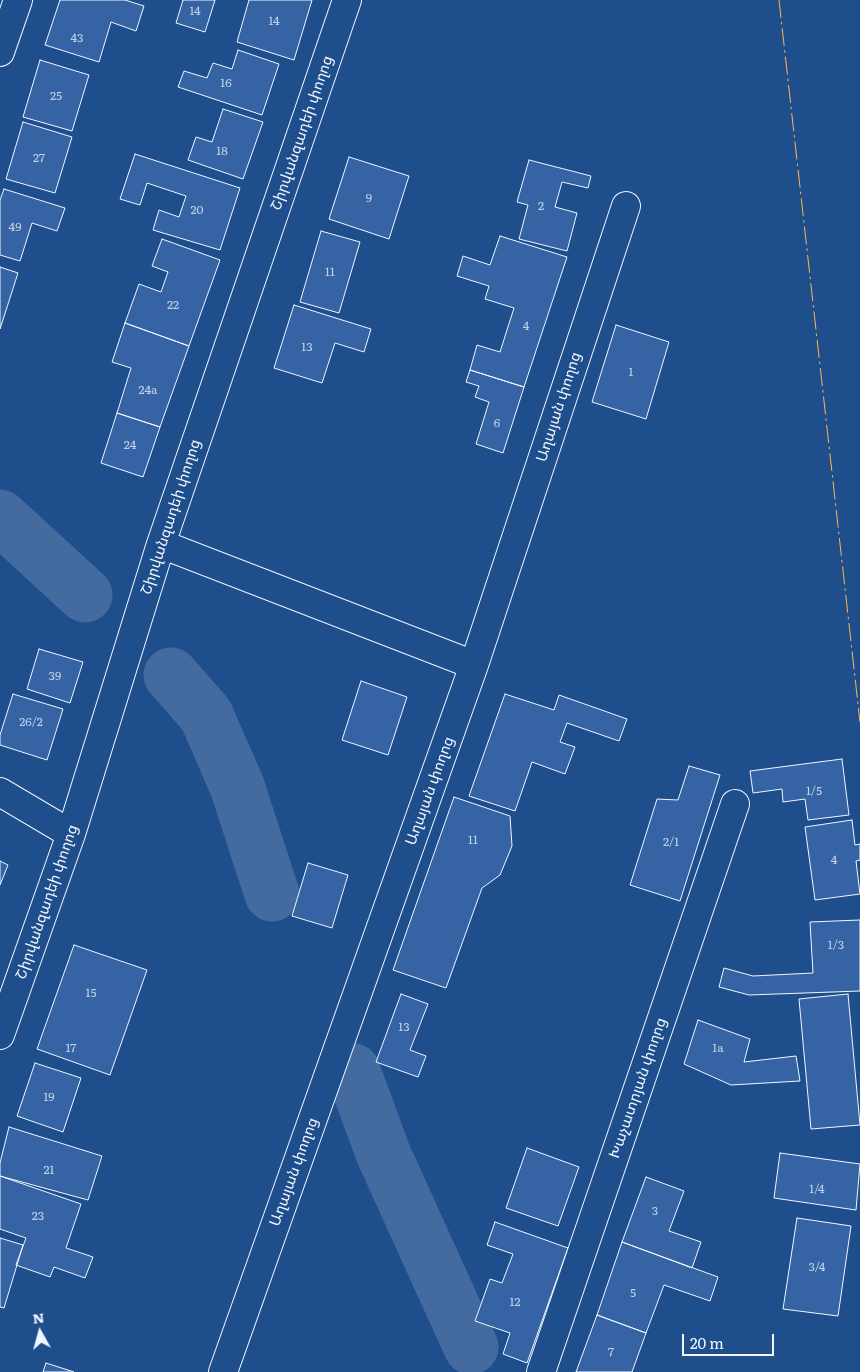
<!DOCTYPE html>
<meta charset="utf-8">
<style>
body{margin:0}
#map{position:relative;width:860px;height:1372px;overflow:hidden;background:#1f4e8c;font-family:Literata,serif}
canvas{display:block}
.north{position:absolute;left:15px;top:1307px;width:50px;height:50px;-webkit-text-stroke:4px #1f4e8c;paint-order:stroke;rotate:353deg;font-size:14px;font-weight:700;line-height:20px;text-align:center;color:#f2f6ff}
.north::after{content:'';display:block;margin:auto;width:18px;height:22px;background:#f2f6ff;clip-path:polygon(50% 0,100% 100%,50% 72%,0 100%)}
.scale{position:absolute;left:682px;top:1334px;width:92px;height:22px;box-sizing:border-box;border:2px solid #f2f6ff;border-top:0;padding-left:6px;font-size:15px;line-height:18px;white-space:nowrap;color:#f2f6ff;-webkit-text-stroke:4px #1f4e8c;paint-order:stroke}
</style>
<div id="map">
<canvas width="860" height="1372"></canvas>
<div class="north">N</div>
<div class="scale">20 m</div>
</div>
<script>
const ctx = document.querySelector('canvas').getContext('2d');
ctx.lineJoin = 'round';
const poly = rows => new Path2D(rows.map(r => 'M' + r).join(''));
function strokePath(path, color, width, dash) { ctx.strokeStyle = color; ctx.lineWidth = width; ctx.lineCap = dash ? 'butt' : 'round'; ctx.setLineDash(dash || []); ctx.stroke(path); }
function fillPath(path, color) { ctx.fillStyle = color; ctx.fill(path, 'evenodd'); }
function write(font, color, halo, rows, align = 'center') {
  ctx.font = font + ' Literata,"Noto Sans Armenian",serif'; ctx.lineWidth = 4; ctx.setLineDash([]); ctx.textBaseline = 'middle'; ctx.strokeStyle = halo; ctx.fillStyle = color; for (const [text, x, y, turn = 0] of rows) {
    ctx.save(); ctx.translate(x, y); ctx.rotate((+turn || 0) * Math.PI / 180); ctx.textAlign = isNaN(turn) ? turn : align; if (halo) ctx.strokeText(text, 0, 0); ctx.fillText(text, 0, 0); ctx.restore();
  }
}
const river = poly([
 [0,517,85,595],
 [171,675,206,715,237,786,272,894],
 [353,1071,383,1153,471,1347]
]);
const building = poly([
 [60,0,125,0,144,6,136,31,111,22,99,62,45,45,60,0],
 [183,0,215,0,205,32,176,23,183,0],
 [249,0,312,0,294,60,237,42,249,0],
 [238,50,279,64,262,115,178,87,184,71,207,78,213,63,232,69,238,50],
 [40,60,89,75,72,131,23,117,40,60],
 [223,109,263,122,243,179,188,160,196,137,212,142,223,109],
 [23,122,72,137,55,193,6,179,23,122],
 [135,154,240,188,220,250,153,230,159,210,179,217,186,196,147,183,140,205,120,199,135,154],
 [349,157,409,176,389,239,329,219,349,157],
 [529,160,591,176,588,188,562,182,555,207,577,213,567,251,519,239,528,205,517,202,529,160],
 [4,189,65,208,57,231,32,223,20,261,0,255,0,200,4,189],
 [321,231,360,242,339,313,300,302,321,231],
 [500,236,567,257,524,387,470,370,477,345,500,352,514,308,485,299,489,286,457,276,463,256,490,265,500,236],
 [162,239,220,260,189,346,125,323,139,284,161,292,168,272,152,266,162,239],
 [0,267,18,273,0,329,0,267],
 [294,305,371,329,364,352,335,343,322,383,274,368,294,305],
 [125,323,189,346,160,427,117,413,131,368,112,362,125,323],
 [616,325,669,342,646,419,592,402,616,325],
 [470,370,524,387,503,453,476,444,489,402,475,397,479,386,466,382,470,370],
 [117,413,160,427,143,477,101,463,117,413],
 [39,649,83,662,70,703,27,689,39,649],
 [361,681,407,697,388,755,342,740,361,681],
 [13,694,63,709,47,760,0,745,0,735,13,694],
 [505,694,554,710,559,695,627,719,619,741,567,723,560,742,575,747,565,774,532,762,515,811,469,796,505,694],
 [842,759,849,815,808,820,805,799,783,802,782,789,753,793,750,771,842,759],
 [689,766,720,775,680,901,630,885,657,799,678,800,689,766],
 [454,797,510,816,512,846,500,875,482,888,446,988,393,970,454,797],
 [852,820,855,845,860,844,860,860,856,861,860,894,815,900,805,827,852,820],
 [0,861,8,865,0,885,0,861],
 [308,863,348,875,332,928,292,916,308,863],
 [860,920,860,991,749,995,719,987,724,968,753,976,813,973,810,922,860,920],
 [74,945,147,970,110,1075,37,1049,74,945],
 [401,994,428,1004,410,1050,426,1056,418,1077,376,1062,401,994],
 [848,994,860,1125,811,1129,799,999,848,994],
 [698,1020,750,1039,744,1062,796,1056,800,1081,731,1085,684,1064,698,1020],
 [35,1063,81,1078,63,1132,17,1116,35,1063],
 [9,1127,102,1156,88,1200,0,1176,0,1163,9,1127],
 [527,1148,579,1167,558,1226,506,1208,527,1148],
 [780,1153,860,1164,856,1210,774,1198,780,1153],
 [0,1176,81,1204,66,1248,93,1257,85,1278,54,1267,50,1277,16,1265,26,1238,0,1229,0,1176],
 [646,1177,684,1191,669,1231,701,1242,692,1268,622,1242,646,1177],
 [797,1218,851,1226,838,1316,783,1309,797,1218],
 [495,1222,568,1248,527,1363,503,1354,510,1333,475,1321,490,1279,502,1283,513,1254,487,1245,495,1222],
 [0,1238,23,1245,4,1308,0,1307,0,1238],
 [622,1242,718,1277,710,1301,664,1285,646,1333,597,1315,622,1242],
 [597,1315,646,1333,632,1372,576,1372,597,1315],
 [46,1363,74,1372,43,1372,46,1363]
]);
const minor = poly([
 [0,52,18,0],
 [161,544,474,665],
 [0,792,71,834],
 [0,1035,71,834,161,544,347,0],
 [223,1372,474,665,626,206],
 [541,1372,735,804]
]);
const power = poly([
 [779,0,860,722]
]);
const numberNames = [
 ["14",195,11],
 ["14",274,21],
 ["43",77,38],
 ["16",226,83],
 ["25",56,96],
 ["18",222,151],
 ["27",39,158],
 ["9",369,198],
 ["2",541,206],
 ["20",197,210],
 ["49",15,227],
 ["11",330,272],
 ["22",173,305],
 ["4",526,326],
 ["13",307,347],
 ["1",631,372],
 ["24a",148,390],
 ["6",497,423],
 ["24",130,445],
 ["39",55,676],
 ["26/2",31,722],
 ["1/5",814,791],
 ["11",473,840],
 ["2/1",671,842],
 ["4",834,860],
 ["1/3",836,945],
 ["15",91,993],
 ["13",404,1027],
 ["17",71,1048],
 ["1a",718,1048],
 ["19",49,1097],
 ["21",49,1170],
 ["1/4",817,1189],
 ["3",655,1211],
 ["23",38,1216],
 ["3/4",817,1267],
 ["5",633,1293],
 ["12",515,1302],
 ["7",611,1352]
];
const streetNames = [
 ["Շիրվանզադեի փողոց",302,133,-71],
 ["Աղայան փողոց",559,407,-72],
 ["Շիրվանզադեի փողոց",171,517,-72],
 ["Աղայան փողոց",430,791,-70],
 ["Շիրվանզադեի փողոց",47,902,-71],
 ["Խաչատրյան փողոց",638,1088,-71],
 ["Աղայան փողոց",294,1172,-70]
];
strokePath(river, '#446ba0', 55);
fillPath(building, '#3563a3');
strokePath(building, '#f2f6ff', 1);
strokePath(minor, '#f2f6ff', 30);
strokePath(minor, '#1f4e8c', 28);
strokePath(power, '#ffb74d', 1, [18, 4, 2.5, 4]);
write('12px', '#c3d1e8', null, numberNames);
write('15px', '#f2f6ff', '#1f4e8c', streetNames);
</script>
